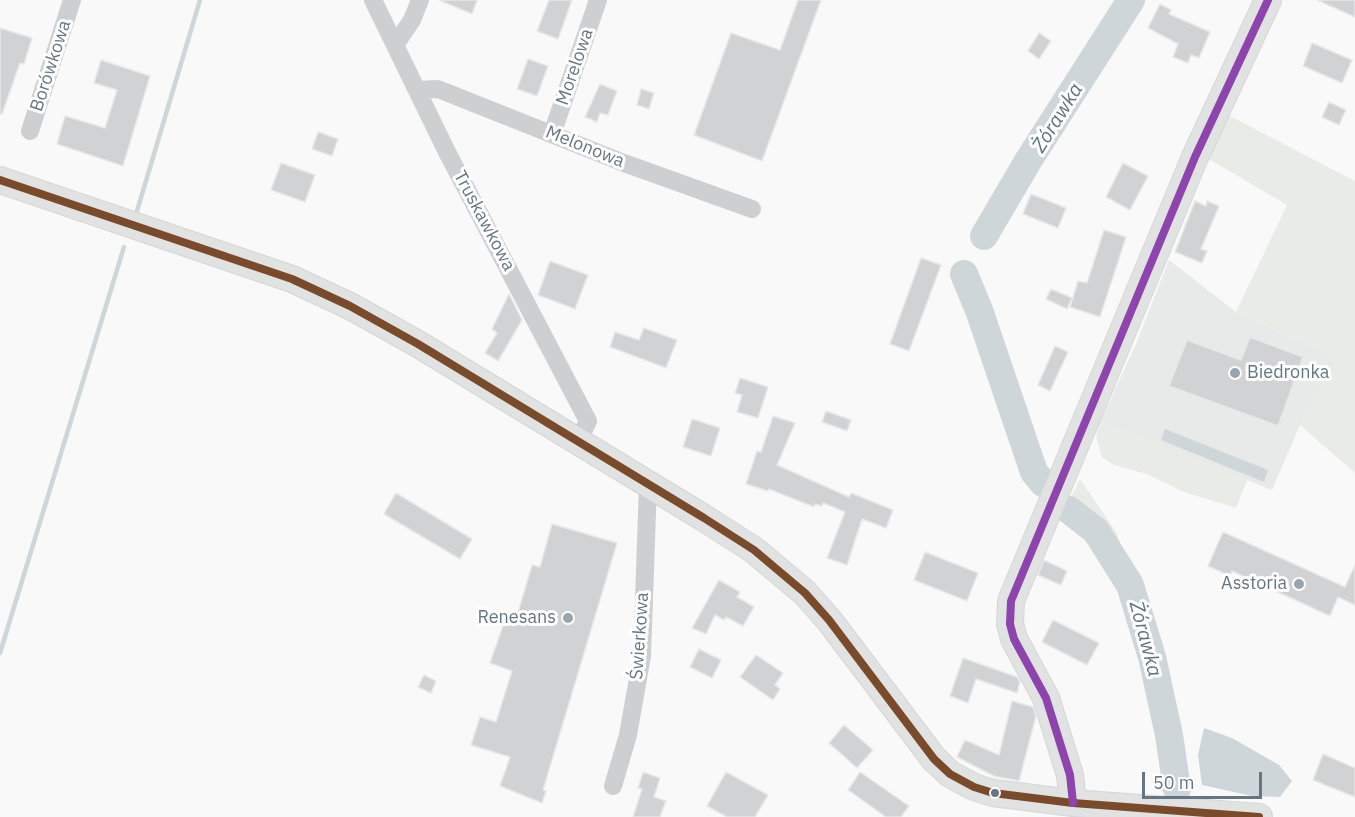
<!DOCTYPE html>
<meta charset="utf-8">
<style>
body{margin:0}
#map{position:relative;width:1355px;height:817px;overflow:hidden;background:#f9f9f9;font-family:"IBM Plex Sans",sans-serif}
canvas{display:block}
.scale{position:absolute;left:1142px;top:772px;width:120px;height:27px;box-sizing:border-box;border:3px solid #657683;border-top:0;padding-left:8px;font-size:18px;line-height:21px;white-space:nowrap;color:#657683;-webkit-text-stroke:4px #fff;paint-order:stroke}
</style>
<div id="map">
<canvas width="1355" height="817"></canvas>
<div class="scale">50 m</div>
</div>
<script>
const ctx = document.querySelector('canvas').getContext('2d');
ctx.lineJoin = 'round';
function fillPath(path, color) { ctx.fillStyle = color; ctx.fill(path, 'evenodd'); }
const poly = rows => new Path2D(rows.map(r => 'M' + r).join(''));
function strokePath(path, color, width, dash) { ctx.strokeStyle = color; ctx.lineWidth = width; ctx.lineCap = dash ? 'butt' : 'round'; ctx.setLineDash(dash || []); ctx.stroke(path); }
function write(font, color, halo, rows, align = 'center') {
  ctx.font = font + ' "IBM Plex Sans",sans-serif'; ctx.lineWidth = 6; ctx.setLineDash([]); ctx.textBaseline = 'middle'; ctx.strokeStyle = halo; ctx.fillStyle = color; for (const [text, x, y, turn = 0] of rows) {
    ctx.save(); ctx.translate(x, y); ctx.rotate((+turn || 0) * Math.PI / 180); ctx.textAlign = isNaN(turn) ? turn : align; if (halo) ctx.strokeText(text, 0, 0); ctx.fillText(text, 0, 0); ctx.restore();
  }
}
const built = poly([
 [1169,260,1236,312,1328,353,1335,360,1300,425,1272,490,1100,422,1136,344]
]);
const green = poly([
 [1228,115,1355,181,1355,473,1300,425,1334,360,1328,353,1236,312,1287,205,1209,159],
 [1100,422,1247,480,1236,508,1184,492,1147,474,1114,465,1102,457,1096,437],
 [1080,479,1116,532,1161,646,1180,726,1174,735,1155,645,1129,577,1071,497]
]);
const water = poly([
 [1165,429,1268,470,1264,482,1161,440],
 [1204,728,1232,738,1279,765,1292,781,1280,797,1252,796,1202,785,1198,755]
]);
const stream = poly([
 [137,211,200,0],
 [0,653,124,247]
]);
const river = poly([
 [984,236,1028,161,1131,0],
 [964,274,979,310,1034,472,1043,483],
 [1069,510,1096,531,1130,585,1152,657,1169,735,1177,789]
]);
const building = poly([
 [439,0,477,0,472,14,439,0],
 [549,0,572,0,558,39,537,31,549,0],
 [798,0,821,0,762,161,694,135,731,33,780,50,798,0],
 [1317,0,1355,0,1355,17,1317,0],
 [1160,4,1171,10,1169,14,1210,32,1199,58,1191,55,1188,63,1173,57,1178,44,1148,28,1160,4],
 [0,28,32,38,24,64,20,63,2,114,0,114,0,28],
 [1039,33,1051,41,1039,59,1028,51,1039,33],
 [1312,43,1352,60,1342,83,1303,66,1312,43],
 [528,59,548,66,537,96,517,89,528,59],
 [101,60,150,76,123,166,57,144,65,116,105,128,117,90,94,83,101,60],
 [600,84,617,91,608,115,600,113,597,122,585,117,600,84],
 [641,89,654,93,649,109,637,105,641,89],
 [1329,102,1346,110,1339,125,1322,117,1329,102],
 [318,132,338,139,332,156,312,149,318,132],
 [281,163,315,175,305,202,271,190,281,163],
 [1123,163,1148,176,1130,210,1106,197,1123,163],
 [1031,194,1066,208,1058,228,1023,214,1031,194],
 [1195,201,1206,206,1207,201,1219,206,1201,249,1207,251,1202,263,1175,252,1195,201],
 [1104,230,1126,237,1100,317,1070,307,1078,281,1087,283,1104,230],
 [921,258,941,265,909,351,890,344,921,258],
 [550,261,588,275,575,309,538,295,550,261],
 [1051,289,1072,298,1067,309,1046,299,1051,289],
 [509,294,522,320,498,361,485,353,497,333,492,329,509,294],
 [644,328,677,340,666,368,610,347,615,332,639,340,644,328],
 [1250,337,1303,357,1278,426,1169,386,1187,340,1241,360,1250,337],
 [1055,346,1068,352,1050,391,1038,385,1055,346],
 [740,378,768,387,758,418,737,412,742,395,735,393,740,378],
 [826,411,851,420,847,431,822,422,826,411],
 [773,416,795,423,777,465,849,497,851,493,893,510,886,528,862,519,847,565,827,558,845,512,823,503,822,506,815,504,814,507,769,489,768,491,746,484,757,451,761,452,773,416],
 [692,419,720,428,711,456,683,447,692,419],
 [396,493,472,539,460,559,384,514,396,493],
 [552,524,617,543,543,790,546,791,542,803,500,786,510,757,471,745,480,717,496,722,512,671,490,663,504,623,514,626,532,565,540,567,552,524],
 [1223,532,1345,587,1355,565,1355,605,1338,597,1330,616,1232,571,1230,576,1208,566,1223,532],
 [925,552,978,573,967,601,914,580,925,552],
 [1044,560,1067,571,1061,585,1038,575,1044,560],
 [719,580,740,592,737,597,754,607,743,626,726,617,724,620,715,615,706,634,692,628,719,580],
 [1053,620,1099,643,1087,665,1042,642,1053,620],
 [699,649,721,660,712,678,690,667,699,649],
 [756,655,783,673,775,685,780,689,773,700,740,677,756,655],
 [963,658,1017,677,1020,682,1017,693,976,679,968,703,950,696,963,658],
 [424,675,436,681,431,693,418,687,424,675],
 [1012,701,1033,707,1036,716,1019,781,994,776,957,757,965,740,999,755,1012,701],
 [844,725,873,750,857,768,829,743,844,725],
 [1323,754,1355,768,1355,797,1313,780,1323,754],
 [643,772,660,778,654,797,666,801,660,817,633,817,642,789,638,788,643,772],
 [726,772,768,795,755,817,727,817,707,806,726,772],
 [860,772,909,806,901,817,886,817,848,790,860,772]
]);
const street = poly([
 [373,0,447,152,588,421,578,442],
 [395,45,412,20,420,0],
 [418,90,438,89,624,163,752,209],
 [30,131,72,0],
 [552,134,598,0],
 [613,786,628,735,642,656,648,484]
]);
const secondary = poly([
 [0,180,292,279,350,306,418,344,704,518,754,550,805,593,829,620,934,759,950,774,974,787,993,793,1073,803,1259,817],
 [1073,803,1070,775,1046,698,1014,639,1010,624,1011,601,1195,157,1268,0]
]);
const bus1 = poly([
 [0,180,292,279,350,306,418,344,704,518,754,550,805,593,829,620,934,759,950,774,974,787,993,793,1073,803,1259,817]
]);
const bus2 = poly([
 [1073,803,1070,775,1046,698,1014,639,1010,624,1011,601,1195,157,1268,0]
]);
const markers = [
 [1235,373,6,"#99a4ac"],
 [1299,584,6,"#99a4ac"],
 [568,618,6,"#99a4ac"],
 [995,793,5,"#657683"]
];
const streetNames = [
 ["Borówkowa",51,66,-72],
 ["Morelowa",575,67,-71],
 ["Melonowa",585,147,22],
 ["Truskawkowa",484,221,62],
 ["Świerkowa",640,636,-86]
];
const poiNames = [
 ["Biedronka",1247,373,"left"],
 ["Asstoria",1287,584],
 ["Renesans",556,618]
];
const waterNames = [
 ["Żórawka",1058,118,-58],
 ["Żórawka",1145,639,75]
];
fillPath(built, '#e8e9e9');
fillPath(green, '#e8ebe6');
fillPath(water, '#ced6d9');
strokePath(stream, '#ced6d9', 4.5);
strokePath(river, '#ced6d9', 28);
fillPath(building, '#d0d2d3');
strokePath(building, '#e8e8e8', 1.5);
strokePath(secondary, '#d5d6d7', 28);
strokePath(street, '#cecfd0', 18);
strokePath(secondary, '#e1e2e2', 26);
strokePath(bus1, '#7a4b2a', 8);
strokePath(bus2, '#8e44ad', 8);
for (const [x, y, r, color] of markers) { const dot = new Path2D(); dot.arc(x, y, r, 0, 2 * Math.PI); ctx.fillStyle = color; ctx.fill(dot); strokePath(dot, '#fff', 2); }
write('18px', '#657683', '#fff', streetNames);
write('18px', '#657683', '#fff', poiNames, 'right');
write('italic 20px', '#60757c', '#fff', waterNames);
</script>
